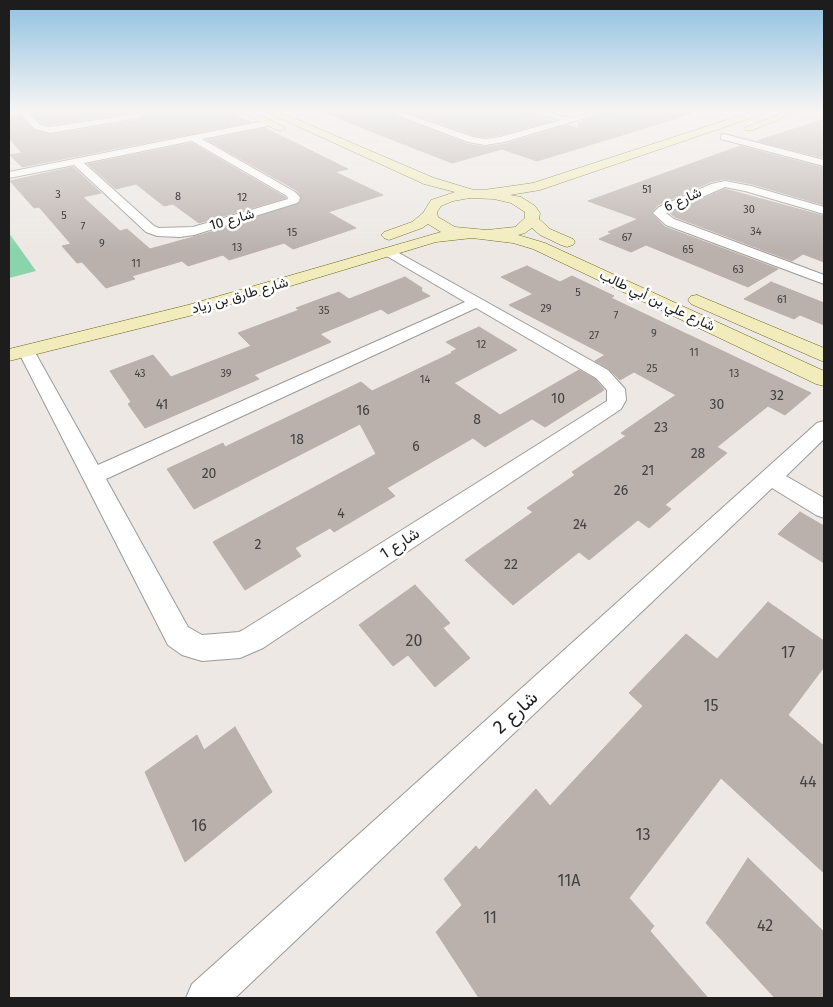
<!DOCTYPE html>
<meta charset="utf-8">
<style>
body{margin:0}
#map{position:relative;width:833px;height:1007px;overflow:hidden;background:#ede8e4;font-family:"Fira Sans",sans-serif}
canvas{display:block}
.frame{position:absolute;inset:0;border:10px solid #1d1d1d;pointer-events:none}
</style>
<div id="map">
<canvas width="833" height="1007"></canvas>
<div class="frame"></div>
</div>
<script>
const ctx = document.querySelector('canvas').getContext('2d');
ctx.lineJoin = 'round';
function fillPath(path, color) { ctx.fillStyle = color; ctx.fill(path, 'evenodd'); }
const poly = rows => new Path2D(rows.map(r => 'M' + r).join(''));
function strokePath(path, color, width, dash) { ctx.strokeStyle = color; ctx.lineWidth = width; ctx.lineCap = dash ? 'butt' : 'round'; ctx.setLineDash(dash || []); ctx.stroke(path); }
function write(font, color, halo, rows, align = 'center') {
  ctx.font = font + ' "Fira Sans",Vazirmatn,sans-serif'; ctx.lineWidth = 5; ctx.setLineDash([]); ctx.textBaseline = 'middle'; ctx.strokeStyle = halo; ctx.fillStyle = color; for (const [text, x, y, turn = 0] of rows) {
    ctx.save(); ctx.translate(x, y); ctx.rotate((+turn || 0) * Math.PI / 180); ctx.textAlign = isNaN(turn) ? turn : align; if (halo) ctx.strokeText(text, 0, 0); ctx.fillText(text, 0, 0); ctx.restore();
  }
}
const pitch = poly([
 [9,233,36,271,9,278]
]);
const building = poly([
 [54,110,139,110,135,112,50,125,42,123,31,113,54,110],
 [152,110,225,110,251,122,22,167,10,155,22,153,9,138,9,117,19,115,34,130,50,135,138,120,151,115,152,110],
 [320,110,382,110,467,144,485,147,505,144,568,125,578,128,579,122,613,112,614,110,690,110,691,114,537,161,502,149,452,163,355,125,320,110],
 [400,110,514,110,552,121,500,135,485,137,473,135,400,110],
 [824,119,824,158,757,141,824,119],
 [265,128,348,169,335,172,383,195,328,212,356,228,293,249,284,243,229,260,223,255,188,266,182,261,132,276,135,279,106,288,82,262,77,263,62,246,71,244,39,207,34,208,10,181,73,167,101,193,83,197,120,231,127,229,150,249,211,232,300,202,301,196,296,190,207,140,265,128],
 [192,143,285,197,286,198,199,223,173,204,164,206,136,184,116,189,88,164,192,143],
 [740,146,824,168,824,205,752,184,725,179,710,182,658,205,651,213,665,227,778,269,748,287,646,245,631,252,599,239,612,233,608,232,638,219,588,201,740,146],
 [725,189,824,216,824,262,803,254,792,261,675,217,670,213,725,189],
 [527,266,560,282,572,276,614,296,611,298,811,393,785,415,768,406,717,447,727,453,665,505,671,509,649,528,638,520,589,560,579,552,513,605,465,560,533,512,527,508,575,475,572,472,626,436,621,433,676,395,634,372,620,380,609,369,595,361,605,355,509,305,533,294,501,277,527,266],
 [405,277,422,288,421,291,430,296,388,314,381,309,320,334,331,342,254,375,259,379,145,428,128,404,131,402,110,371,153,355,171,377,251,346,238,333,299,310,296,308,339,292,349,299,405,277],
 [771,282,824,303,824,325,800,315,794,319,744,299,771,282],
 [479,327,517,350,454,383,500,415,579,370,595,379,604,390,545,427,532,419,485,447,473,438,387,488,395,496,334,532,330,528,295,548,301,556,245,590,213,542,376,454,360,424,194,509,167,469,223,443,225,447,361,382,372,391,452,353,451,352,457,349,446,342,479,327],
 [800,512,824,526,824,563,778,534,800,512],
 [415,585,450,623,443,628,470,658,435,687,408,655,393,666,359,625,415,585],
 [768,602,824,641,824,667,788,715,824,746,824,873,721,778,629,898,654,926,650,931,708,998,479,998,436,932,462,905,444,879,476,846,479,850,536,789,550,806,643,706,629,693,686,634,717,659,768,602],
 [235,727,272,792,185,862,145,772,197,735,204,750,235,727],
 [748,858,824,932,824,998,775,998,706,923,748,858]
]);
const street = poly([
 [17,110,25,110,41,125,50,127,136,114,142,110,150,110,150,113,138,118,50,133,35,129,17,110],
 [384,110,395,110,473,137,485,139,500,137,561,120,528,112,527,110,539,110,571,118,600,110,612,110,504,142,485,145,468,142,384,110],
 [269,120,272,121,272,125,202,139,295,192,300,197,299,201,297,203,194,235,180,237,157,236,146,232,74,165,9,178,9,172,269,120],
 [192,141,287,196,288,199,193,227,159,228,154,226,84,163,192,141],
 [724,134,824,160,824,166,721,139,721,135,724,134],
 [725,181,751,186,824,207,824,214,745,191,725,187,666,213,674,219,824,275,824,284,666,225,653,213,659,207,711,184,725,181],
 [390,248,608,370,625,389,626,400,621,409,263,648,240,658,202,661,182,655,168,645,18,351,20,347,32,347,98,465,465,302,385,255,383,252,390,248],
 [476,308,596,378,607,390,607,401,243,630,239,632,202,635,188,627,106,479,476,308],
 [824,421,824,439,786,476,824,498,824,518,816,515,772,488,235,998,186,998,192,984,817,423,824,421]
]);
const secondary = poly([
 [237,110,249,110,286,128,281,131,277,130,237,110],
 [262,110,275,110,434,178,474,190,484,190,533,183,757,110,771,110,769,112,540,190,510,195,521,197,535,206,540,213,539,219,550,229,573,239,575,242,573,245,567,247,561,245,540,235,532,228,525,233,518,235,545,243,824,371,824,386,816,384,533,249,513,243,472,238,436,242,201,313,9,361,9,349,188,305,441,232,428,224,422,228,389,240,384,238,381,235,384,232,412,222,423,213,431,200,455,192,424,184,262,110],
 [470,198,494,199,511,203,525,212,525,218,515,227,487,230,455,227,438,217,437,212,441,206,453,201,470,198],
 [789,110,802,110,753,130,745,130,744,128,789,110],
 [697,295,824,348,824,362,691,304,688,300,691,296,697,295]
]);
const farNumbernames = [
 ["51",647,190],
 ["3",58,195],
 ["8",178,197],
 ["12",242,198],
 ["30",749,210],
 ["5",64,216],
 ["7",83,227],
 ["34",756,232],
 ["15",292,233],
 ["67",627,238],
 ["9",102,244],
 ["13",237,248],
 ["65",688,250],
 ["11",136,264],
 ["63",738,270],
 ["5",578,293],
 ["61",782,300],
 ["29",546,309],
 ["35",324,311],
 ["7",616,316],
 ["9",654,334],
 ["27",594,336],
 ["12",481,345],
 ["11",694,353],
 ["25",652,369],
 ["43",140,374],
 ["39",226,374],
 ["13",734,374],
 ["14",425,380]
];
const farStreetnames = [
 ["شارع 6",683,200,-25],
 ["شارع 10",232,220,-16],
 ["شارع طارق بن زياد",240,296,-16],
 ["شارع علي بن أبي طالب",657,301,25]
];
const numberNames = [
 ["32",777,396],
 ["10",558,399],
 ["41",162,405],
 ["30",717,405],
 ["16",363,411],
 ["8",477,420],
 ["23",661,428],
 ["18",297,440],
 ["6",416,447],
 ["28",698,454],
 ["21",648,471],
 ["20",209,474],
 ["26",621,491],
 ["4",341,514],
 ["24",580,525],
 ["2",258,545],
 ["22",511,565]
];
const streetNames = [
 ["شارع 1",400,544,-33]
];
const nearNumbernames = [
 ["20",414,642],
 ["17",788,654],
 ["15",711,707],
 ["44",808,783],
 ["16",199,827],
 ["13",643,836],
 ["11A",569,882],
 ["11",490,919],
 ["42",765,927]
];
const nearStreetnames = [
 ["شارع 2",516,713,-43]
];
fillPath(pitch, '#8ad4ab');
fillPath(building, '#bab1ad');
strokePath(building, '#bdaea8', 1);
strokePath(street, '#9a9a9a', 2);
strokePath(secondary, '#676211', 1);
fillPath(street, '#fff');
fillPath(secondary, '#f2ecbd');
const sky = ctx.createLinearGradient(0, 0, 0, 251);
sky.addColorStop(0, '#8fc1e1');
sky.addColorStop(0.44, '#f7f5f3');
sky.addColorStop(1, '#f7f5f300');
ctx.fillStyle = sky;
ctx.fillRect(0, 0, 833, 251);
write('11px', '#444241', null, farNumbernames);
write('14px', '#1d1d1d', '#fff', farStreetnames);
write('14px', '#444241', null, numberNames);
write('16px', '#1d1d1d', '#fff', streetNames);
write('16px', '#444241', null, nearNumbernames);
write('19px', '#1d1d1d', '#fff', nearStreetnames);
</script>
